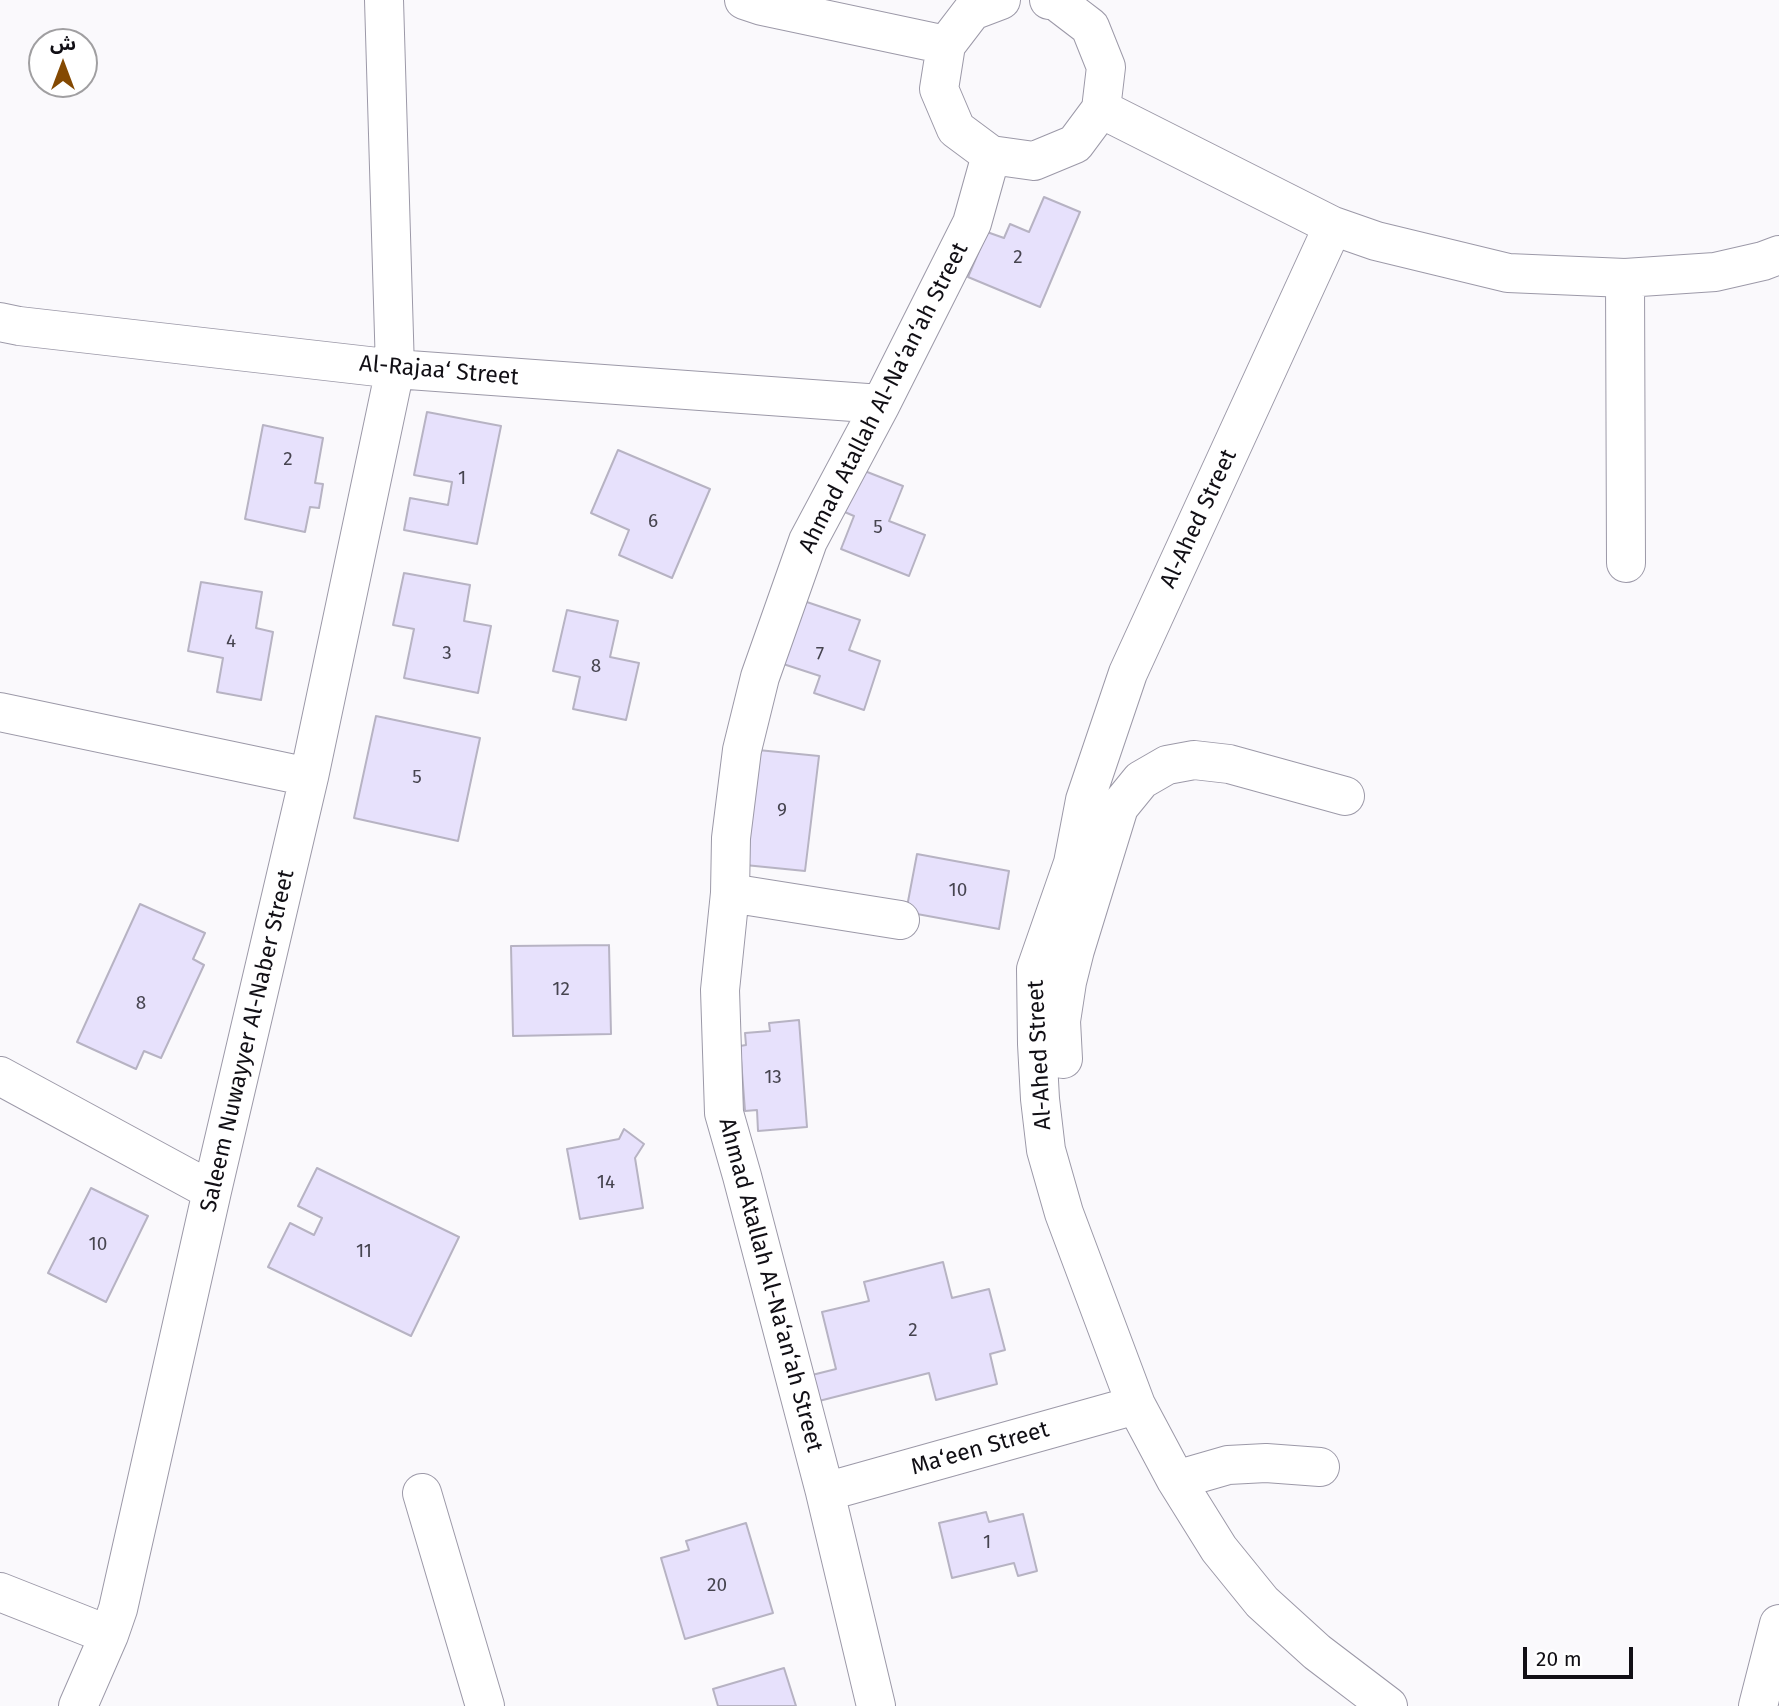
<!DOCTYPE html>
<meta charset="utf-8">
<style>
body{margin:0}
#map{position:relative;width:1779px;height:1706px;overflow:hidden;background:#faf9fc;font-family:"Fira Sans","Noto Sans Arabic",sans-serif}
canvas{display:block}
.north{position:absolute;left:28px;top:28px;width:70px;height:70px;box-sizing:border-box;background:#fff;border:2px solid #a09fa1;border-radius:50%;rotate:0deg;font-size:19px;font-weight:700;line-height:28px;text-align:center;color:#110f15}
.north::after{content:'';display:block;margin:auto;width:24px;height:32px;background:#844902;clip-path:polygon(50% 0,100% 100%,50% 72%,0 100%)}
.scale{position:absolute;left:1523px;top:1647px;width:110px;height:32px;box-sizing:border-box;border:4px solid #110f15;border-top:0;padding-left:9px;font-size:21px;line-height:24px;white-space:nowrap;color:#110f15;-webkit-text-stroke:5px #fff;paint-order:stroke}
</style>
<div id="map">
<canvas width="1779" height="1706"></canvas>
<div class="north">ش</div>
<div class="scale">20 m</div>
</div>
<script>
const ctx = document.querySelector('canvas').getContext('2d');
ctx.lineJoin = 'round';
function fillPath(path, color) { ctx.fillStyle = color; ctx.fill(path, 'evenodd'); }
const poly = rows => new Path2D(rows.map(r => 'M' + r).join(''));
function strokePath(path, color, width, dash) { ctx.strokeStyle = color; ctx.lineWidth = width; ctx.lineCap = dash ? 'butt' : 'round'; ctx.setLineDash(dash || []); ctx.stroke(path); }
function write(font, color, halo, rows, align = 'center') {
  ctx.font = font + ' "Fira Sans",sans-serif'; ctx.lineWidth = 5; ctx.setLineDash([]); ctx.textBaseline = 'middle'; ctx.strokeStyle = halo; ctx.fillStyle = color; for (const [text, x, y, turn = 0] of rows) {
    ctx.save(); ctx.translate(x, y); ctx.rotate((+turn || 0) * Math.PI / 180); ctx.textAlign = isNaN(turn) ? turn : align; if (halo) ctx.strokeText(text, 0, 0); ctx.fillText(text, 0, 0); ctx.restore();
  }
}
const building = poly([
 [1044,197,1080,212,1040,307,968,277,987,232,1004,238,1010,224,1029,232,1044,197],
 [427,412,501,426,477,544,404,530,410,498,448,505,452,482,414,475,427,412],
 [263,425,323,438,315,483,323,484,319,508,310,507,305,532,245,519,263,425],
 [618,450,710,489,672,578,619,555,629,530,591,513,618,450],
 [857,468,903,486,889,521,925,535,909,576,841,549,854,516,840,510,857,468],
 [404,573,470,585,464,621,491,626,478,693,404,678,414,629,393,625,404,573],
 [201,582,262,592,256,628,273,632,261,700,217,692,223,658,188,651,201,582],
 [795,598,860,620,849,650,880,661,864,710,814,693,820,676,774,661,795,598],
 [567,610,618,621,610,657,639,663,626,720,573,709,580,677,553,671,567,610],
 [376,716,480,738,458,841,354,818,376,716],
 [758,750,819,756,805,871,745,865,758,750],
 [917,854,1009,871,999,929,906,912,917,854],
 [140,904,205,933,193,959,204,965,161,1058,144,1051,136,1069,77,1042,140,904],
 [609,945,611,1034,513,1036,511,946,609,945],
 [799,1020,807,1127,758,1131,757,1110,745,1111,740,1046,746,1045,745,1033,770,1031,769,1023,799,1020],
 [624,1129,644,1144,635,1158,643,1208,580,1219,567,1149,619,1139,624,1129],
 [317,1168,459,1237,411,1336,268,1267,290,1223,314,1235,322,1218,298,1206,317,1168],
 [91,1188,148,1216,106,1302,48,1273,91,1188],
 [943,1262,952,1298,989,1289,1005,1350,990,1354,997,1384,936,1400,929,1373,815,1402,808,1376,836,1369,822,1312,869,1301,864,1282,943,1262],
 [986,1512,989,1522,1023,1514,1037,1571,1018,1576,1014,1563,952,1578,939,1523,986,1512],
 [746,1523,773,1613,685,1639,661,1558,689,1550,686,1541,746,1523],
 [784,1668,796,1706,718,1706,713,1689,784,1668]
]);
const minor = poly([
 [744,0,762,6,946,45],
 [1001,0,972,11,946,45,939,89,956,129,991,155,1034,161,1075,144,1101,109,1106,67,1090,27,1056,1,1049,0],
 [1101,109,1333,226,1376,241,1508,273,1625,278,1715,272,1763,261,1779,255],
 [1333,226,1128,673,1085,800,1073,863,1036,969,1037,1044,1040,1099,1046,1150,1064,1213,1136,1405,1176,1480,1219,1549,1262,1602,1317,1652,1388,1706],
 [1625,278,1626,563],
 [0,322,19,326,395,369,881,404],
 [0,712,309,777],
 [730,893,900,920],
 [1063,1059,1061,1021,1067,982,1075,950,1119,807,1141,780,1167,765,1194,760,1229,764,1345,796],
 [0,1076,212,1191],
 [1176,1480,1228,1465,1266,1463,1320,1467],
 [825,1492,1136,1405],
 [422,1493,485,1706],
 [0,1592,109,1635],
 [78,1706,109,1635,118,1609,212,1191,309,777,395,369,384,0],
 [876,1706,825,1492,742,1176,724,1113,720,990,730,893,731,838,742,750,760,677,808,541,881,404,972,223,991,155],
 [1758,1706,1779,1624]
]);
const numberNames = [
 ["2",1018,258],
 ["2",288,460],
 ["1",462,479],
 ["6",653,522],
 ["5",878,528],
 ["4",231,642],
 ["3",447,654],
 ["7",820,655],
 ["8",596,667],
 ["5",417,778],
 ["9",782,811],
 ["10",958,891],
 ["12",561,990],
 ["8",141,1004],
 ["13",773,1078],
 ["14",606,1183],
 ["10",98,1245],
 ["11",364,1252],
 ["2",913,1331],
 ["1",987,1543],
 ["20",717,1586]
];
const streetNames = [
 ["Al-Rajaa‘ Street",439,371,5],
 ["Ahmad Atallah Al-Na‘an‘ah Street",884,398,-63],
 ["Al-Ahed Street",1199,519,-65],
 ["Saleem Nuwayyer Al-Naber Street",248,1041,-77],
 ["Al-Ahed Street",1040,1055,-93],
 ["Ahmad Atallah Al-Na‘an‘ah Street",770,1285,75],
 ["Ma‘een Street",980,1449,-16]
];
fillPath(building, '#e7e1fc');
strokePath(building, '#b7b3c3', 2);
strokePath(minor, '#9c99a8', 40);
strokePath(minor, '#fff', 38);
write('19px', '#46444f', null, numberNames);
write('23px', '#110f15', '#fff', streetNames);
</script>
